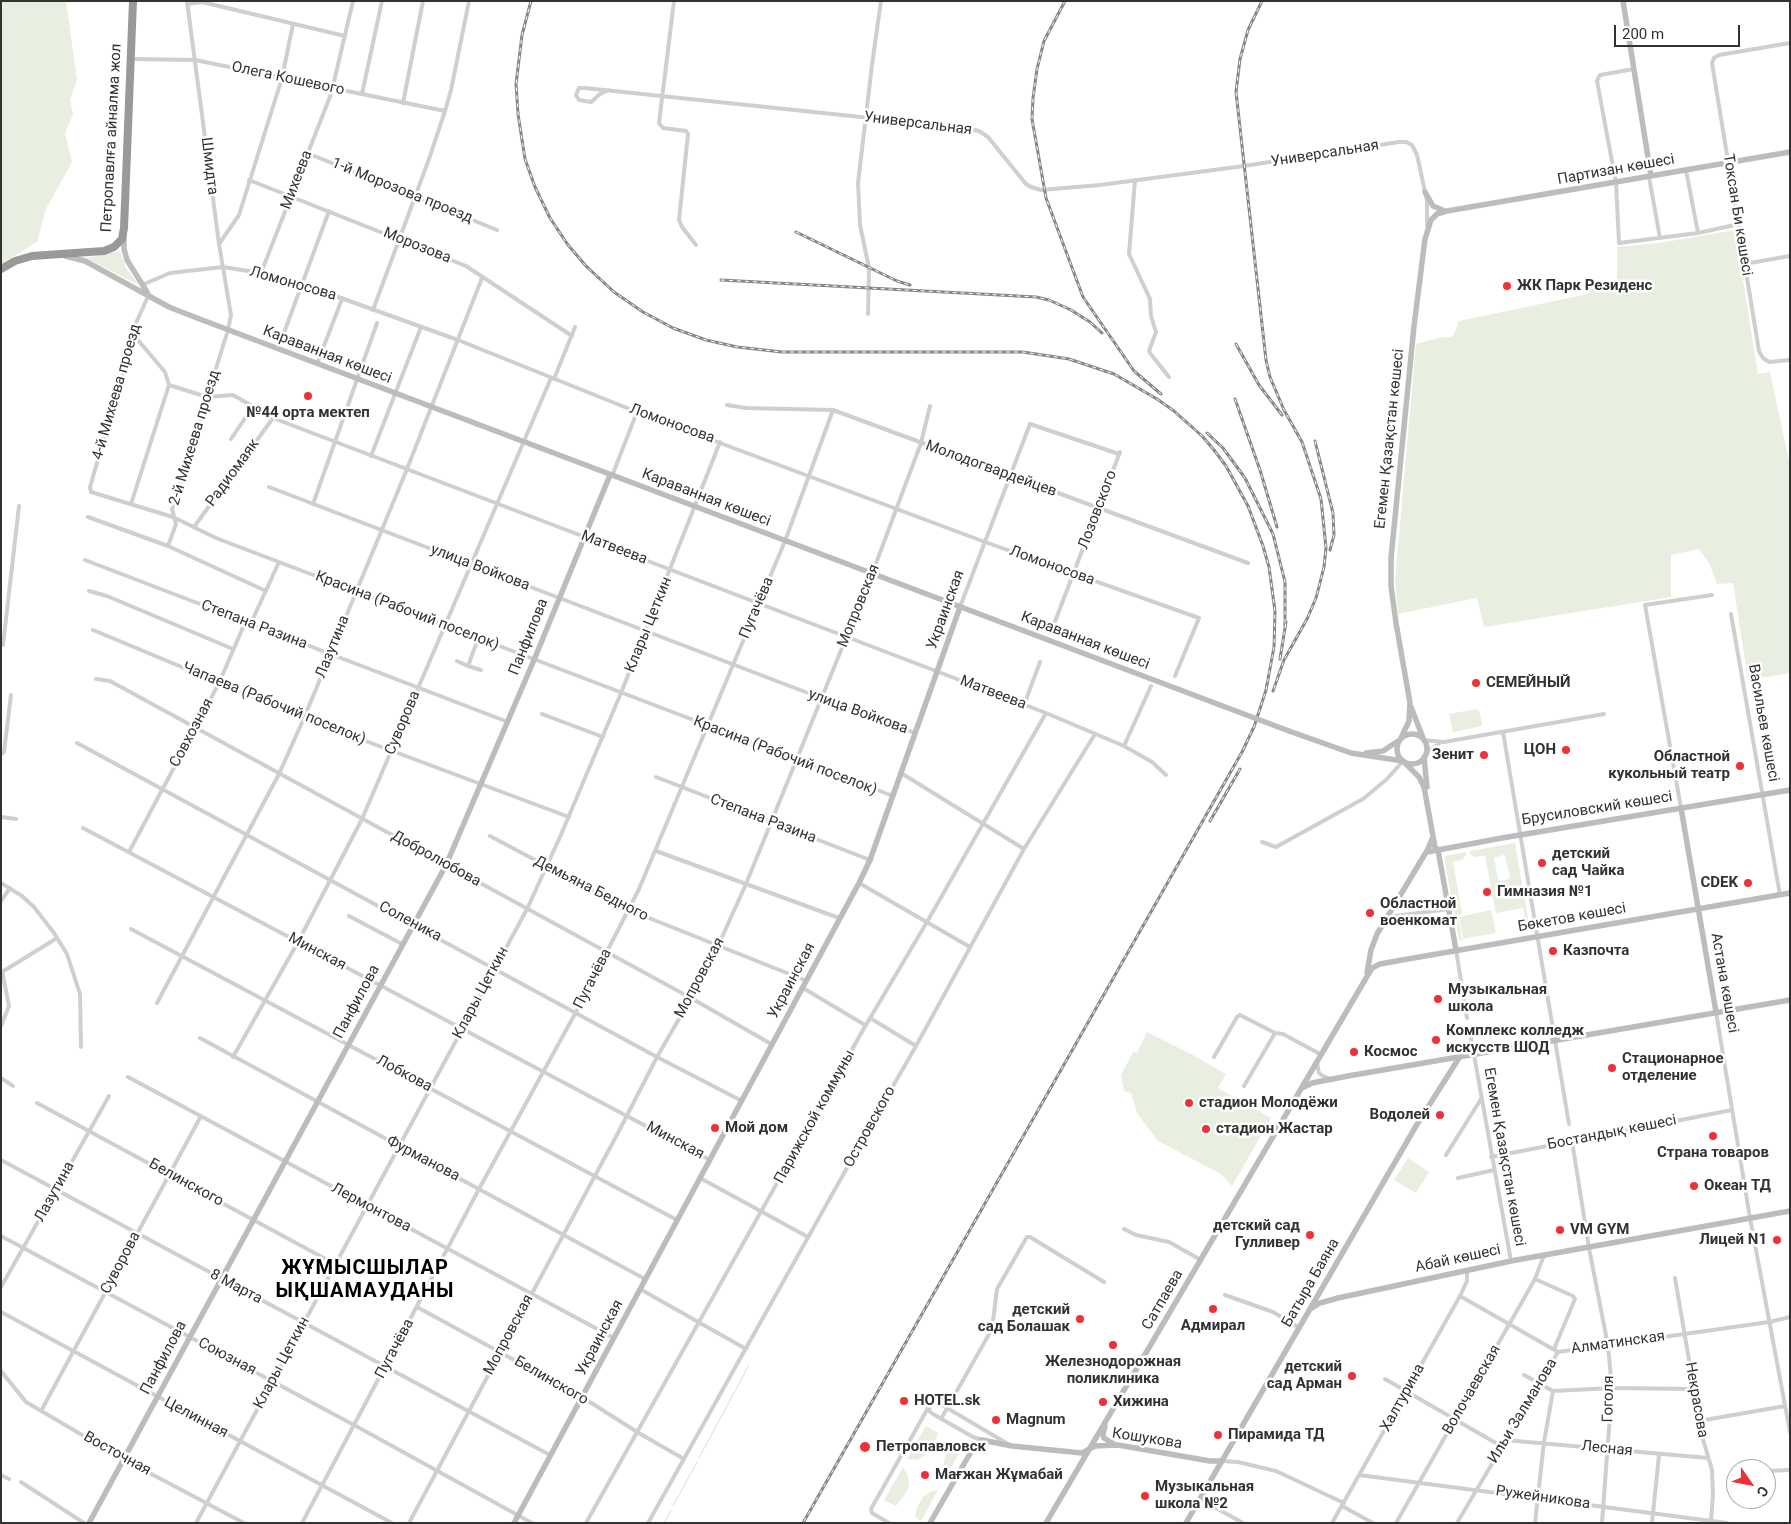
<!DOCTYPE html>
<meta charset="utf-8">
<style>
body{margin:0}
#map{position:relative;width:1791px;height:1524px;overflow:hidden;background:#fff;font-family:Roboto,sans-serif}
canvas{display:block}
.frame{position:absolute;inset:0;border:2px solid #323232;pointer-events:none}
.north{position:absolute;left:1726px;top:1459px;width:50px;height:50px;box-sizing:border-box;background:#fff;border:1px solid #adadad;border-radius:50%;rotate:123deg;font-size:14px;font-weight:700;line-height:20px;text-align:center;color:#323232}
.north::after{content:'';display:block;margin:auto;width:18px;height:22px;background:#ee3039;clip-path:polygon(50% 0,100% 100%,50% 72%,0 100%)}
.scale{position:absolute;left:1614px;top:25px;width:126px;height:22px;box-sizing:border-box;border:2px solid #323232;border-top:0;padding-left:6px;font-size:15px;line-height:18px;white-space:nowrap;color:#323232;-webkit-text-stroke:4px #fff;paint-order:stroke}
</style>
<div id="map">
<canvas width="1791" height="1524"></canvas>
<div class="frame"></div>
<div class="north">С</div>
<div class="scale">200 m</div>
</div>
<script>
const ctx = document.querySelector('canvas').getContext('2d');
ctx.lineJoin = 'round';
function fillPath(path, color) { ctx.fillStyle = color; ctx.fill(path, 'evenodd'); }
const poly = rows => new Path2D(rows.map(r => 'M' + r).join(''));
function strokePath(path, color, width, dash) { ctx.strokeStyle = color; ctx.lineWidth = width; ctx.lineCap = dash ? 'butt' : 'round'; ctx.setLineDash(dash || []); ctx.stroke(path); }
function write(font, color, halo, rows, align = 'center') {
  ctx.font = font + ' Roboto,sans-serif'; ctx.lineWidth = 5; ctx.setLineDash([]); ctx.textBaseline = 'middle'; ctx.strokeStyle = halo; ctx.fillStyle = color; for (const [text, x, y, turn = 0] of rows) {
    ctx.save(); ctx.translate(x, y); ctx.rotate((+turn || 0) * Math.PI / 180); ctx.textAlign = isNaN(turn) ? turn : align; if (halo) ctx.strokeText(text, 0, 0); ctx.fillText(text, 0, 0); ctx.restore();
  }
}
const green = poly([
 [1,1,66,1,77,79,70,100,73,114,65,133,72,162,46,209,37,242,1,264],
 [1735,230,1758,374,1770,372,1790,466,1790,673,1748,680,1733,583,1717,584,1709,563,1699,549,1671,555,1671,597,1484,627,1477,598,1398,614,1395,581,1416,344,1438,338,1451,337,1454,334,1459,321,1588,294,1592,288,1617,284,1617,247,1659,243],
 [120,251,126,268,139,285,86,258],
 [1476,709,1480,712,1482,726,1453,732,1449,714],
 [1515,843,1530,929,1527,929,1523,908,1496,913,1485,856,1475,857,1470,854,1470,851],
 [1503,855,1505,856,1510,876,1509,879,1500,881,1498,879,1494,858],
 [1465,852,1466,855,1462,860,1453,862,1462,914,1458,915,1462,940,1459,940,1444,856],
 [1491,910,1496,933,1463,939,1459,917],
 [1147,1032,1191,1054,1226,1074,1218,1088,1271,1118,1232,1186,1221,1174,1158,1141,1137,1113,1131,1093,1124,1091,1121,1075,1133,1052,1137,1053],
 [1408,1158,1429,1172,1416,1193,1394,1180],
 [926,1426,938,1433,934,1444,926,1455,917,1460,907,1459],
 [956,1443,963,1447,945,1478,943,1469,945,1456],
 [903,1467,908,1476,909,1487,904,1496,896,1506,884,1500],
 [938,1490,921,1521,915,1517,917,1507,923,1497,930,1492]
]);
const stream = poly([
 [699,1458,749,1365],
 [673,1506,697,1462],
 [664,1523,671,1510]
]);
const street = poly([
 [674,1,659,123,663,128,686,131,688,134,679,220,682,227,696,245],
 [187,4,202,2,345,36],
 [1790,43,1719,55,1714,58,1712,63,1759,351,1763,358,1769,362,1790,360],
 [131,59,195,60,445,111],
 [1634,69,1600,75,1597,81,1616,183,1619,243,1698,233,1739,224],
 [609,90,600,94,591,102,579,100,576,95,579,88,585,88,966,128,979,131,988,137,1026,184,1031,187,1041,190,1100,185,1244,166,1399,142,1406,142,1412,145,1417,155,1427,201,1427,226],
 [362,94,382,1],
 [403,103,423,1],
 [307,153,497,230],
 [1686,170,1698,233],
 [1649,177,1660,238],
 [249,180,466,266,572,336],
 [1135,180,1129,254,1150,299,1151,316,1156,332,1149,351,1150,353,1169,377],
 [219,244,239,215,282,78,293,24],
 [1744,264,1790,256],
 [261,273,331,94,353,1],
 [142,285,170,273,223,267,261,273,302,284,458,340,637,412,985,542,1199,618,1175,676],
 [149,294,132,332,124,370,90,487,91,492,173,517,216,538,893,796],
 [373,310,429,159,445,111,451,90,469,1],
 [868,314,869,268,860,225,858,183,872,65,881,1],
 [278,349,329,211],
 [317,364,342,299],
 [554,379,575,327],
 [169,385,207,397,233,395,273,418,1046,713,1124,746,1152,762,1166,775],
 [727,405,746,408,833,410,1248,563],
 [231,439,252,408],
 [371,456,421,327],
 [612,476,637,412],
 [269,487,821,698,915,733],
 [131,504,169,385,165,372,132,333],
 [313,504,377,323],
 [88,517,168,546,266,591],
 [194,527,273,418],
 [168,546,176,524,172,509,228,330,231,315,219,244,187,1],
 [85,560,508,722],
 [89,591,107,596,233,649],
 [960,607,1030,424,1119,454],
 [1731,614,1780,895],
 [1054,624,1120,452],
 [93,630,304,718,569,817],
 [478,639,468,666,481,670],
 [1,645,3,645,19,506],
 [457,661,468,666],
 [96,679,110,681,691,998,773,1045],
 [1024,705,1040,662],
 [542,714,603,737],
 [1503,732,1569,1124],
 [1423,740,1444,742,1604,714],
 [77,743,657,1057,742,1101],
 [1124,746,1151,686],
 [1426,753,1441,742],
 [1,754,4,752,11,695],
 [901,773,1024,849],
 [656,777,870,860],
 [1681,808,1645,605,1712,595],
 [1,817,16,819],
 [83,828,710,1160],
 [490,836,629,910,807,981],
 [1262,842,1276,847,1363,799,1387,779,1403,761],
 [656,851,839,918],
 [129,852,219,683,244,625,251,623,279,562],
 [1,883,22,896,34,907,54,933,67,954,80,994,81,1047],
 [859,883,970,947],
 [1,901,10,888],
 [349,916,402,944],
 [1387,917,1449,909],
 [131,929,677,1220],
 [1456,950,1467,1018],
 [2,972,57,938],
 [803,988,865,1025],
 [157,1003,279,774,304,718,407,469,482,278],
 [1716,1012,1750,1218,1790,1432],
 [870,1018,916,1046],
 [1,1026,9,1006,2,971],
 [1469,1027,1511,1261],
 [200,1038,645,1279],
 [233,1057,298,942,362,819,551,378],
 [1214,1057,1237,1017,1240,1015,1275,1033,1283,1034,1320,1054],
 [1317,1063,1319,1073,1323,1076,1330,1079],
 [128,1077,614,1338],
 [1,1078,13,1086],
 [1244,1086,1275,1033],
 [37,1103,335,1264],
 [1572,1141,1589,1248,1608,1346,1612,1388,1602,1523],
 [1446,1155,1481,1099],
 [1491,1157,1732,1110],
 [1,1160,550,1455],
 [700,1178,808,1237],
 [1458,1178,1494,1170],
 [1124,1229,1136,1235,1169,1242,1201,1260],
 [1,1236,354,1425,532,1523],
 [1675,1278,1702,1436,1712,1470,1713,1495,1711,1521],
 [1535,1279,1573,1296,1575,1299,1554,1349],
 [1,1287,109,1096],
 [640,1289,746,1349],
 [1225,1295,1273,1312,1300,1328],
 [1460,1296,1558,1352,1769,1322,1790,1317],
 [417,1307,582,1397,637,1432,684,1459],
 [1,1312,392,1523],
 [1,1371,26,1402,123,1459,244,1523],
 [1524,1375,1553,1391],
 [1385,1379,1501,1446],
 [1553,1391,1612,1388,1694,1389],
 [41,1411,201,1116],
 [941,1419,992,1329,997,1289,1027,1237,1030,1237,1104,1282],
 [1699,1421,1785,1406],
 [983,1440,973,1437,933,1414,929,1411,930,1405,933,1402,937,1402,1008,1444],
 [1505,1440,1708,1458],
 [1222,1461,1238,1462,1276,1471,1344,1503],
 [1766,1471,1790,1470],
 [1,1475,9,1479],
 [1359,1475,1727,1523],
 [21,1482,84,1523],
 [1200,1499,1243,1523],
 [1342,1506,1373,1523],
 [196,1523,527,909,560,837,621,693,720,442],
 [302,1523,479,1189,576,1012,639,889,785,541,833,410],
 [409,1523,619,1131,657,1057,691,998,718,946,746,884,872,574,921,443,930,406],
 [586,1523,863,1030,927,922,1046,713],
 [648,1523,885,1100,916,1046,1024,849,1095,734],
 [889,1523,872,1513,871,1509,928,1408],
 [1332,1523,1460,1296,1467,1281,1467,1270],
 [1396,1523,1535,1279,1544,1255],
 [1457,1523,1558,1352],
 [1535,1523,1544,1442,1553,1391],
 [1652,1523,1659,1455]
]);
const secondary = poly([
 [1623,1,1651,176],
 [1425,192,1433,206,1445,211],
 [124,236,124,249,127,260,147,292],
 [65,256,85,261,169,307,197,318,1220,705],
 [1411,707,1423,738],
 [1289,731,1351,753,1403,761],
 '1397 749a15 15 0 1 1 30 0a15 15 0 1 1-30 0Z',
 [1401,738,1409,721,1410,703,1396,623,1391,586,1391,558,1414,326,1425,239,1431,220,1437,214,1447,211,1790,152],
 [1366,753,1383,751,1398,741],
 [1424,757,1427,787],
 [1404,762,1419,777,1424,787,1435,847,1438,850,1456,950],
 [1681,808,1716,1012],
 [1427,852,1502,838,1790,790],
 [1367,973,1371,950,1377,934,1428,849,1432,839],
 [1302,1088,1312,1083,1348,1076,1790,1000],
 [1312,1308,1320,1303,1338,1298,1511,1261,1790,1211],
 [1105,1426,1103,1434,1104,1438,1114,1444],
 [89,1523,446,865,534,660,610,475],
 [514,1523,859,883,870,860,960,607],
 [930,1523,972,1450,978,1443,982,1440,1012,1446,1082,1453,1095,1446,1118,1445,1210,1461,1222,1461],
 [1046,1523,1372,968,1380,964,1402,960,1790,893],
 [1186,1523,1416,1126,1459,1058]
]);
const highway = poly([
 [1,269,15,261,32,256,104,251,114,247,122,239,124,228,133,1]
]);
const rail = poly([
 [531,1,522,35,516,84,518,114,525,159,535,187,550,218,568,245,586,266,614,292,643,312,673,328,706,340,737,347,782,352,1023,352,1069,359,1114,374,1157,399,1174,411,1202,436,1214,450,1226,466,1248,506,1263,546,1269,567,1275,611,1274,647,1266,690,1254,727,1242,752,803,1523],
 [1065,1,1044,41,1037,69,1033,98,1032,119,1046,198,1083,297,1134,371,1161,394],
 [1262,1,1248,30,1240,59,1236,92,1266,360,1270,377,1284,410,1302,442,1321,499,1326,548,1324,567,1316,598,1307,619,1284,660,1273,691],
 [796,232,897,281,910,285],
 [721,280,1036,297,1049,300,1071,310,1090,322,1102,333],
 [1236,344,1259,385,1282,415],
 [1235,399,1260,470,1277,527],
 [1207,433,1223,448,1245,478,1273,534,1285,582,1285,628],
 [1315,441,1333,513,1334,535,1330,550],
 [1280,659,1286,622],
 [1210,821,1240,769]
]);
const secondaryBridge = poly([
 [1220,705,1289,731]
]);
const markers = [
 [1507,286,5,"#ee3039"],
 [308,396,5,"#ee3039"],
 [1476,683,5,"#ee3039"],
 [1566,750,5,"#ee3039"],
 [1484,755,5,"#ee3039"],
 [1740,766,5,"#ee3039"],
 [1542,863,5,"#ee3039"],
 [1748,883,5,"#ee3039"],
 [1487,892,5,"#ee3039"],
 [1370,913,5,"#ee3039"],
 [1553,951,5,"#ee3039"],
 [1438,999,5,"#ee3039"],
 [1436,1040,5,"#ee3039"],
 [1354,1052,5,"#ee3039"],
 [1612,1068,5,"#ee3039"],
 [1189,1103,5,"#ee3039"],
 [1440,1115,5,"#ee3039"],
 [715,1128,5,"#ee3039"],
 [1206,1129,5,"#ee3039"],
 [1713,1136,5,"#ee3039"],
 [1694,1186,5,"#ee3039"],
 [1560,1230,5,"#ee3039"],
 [1310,1235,5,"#ee3039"],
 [1777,1240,5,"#ee3039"],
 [1213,1309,5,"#ee3039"],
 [1080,1319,5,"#ee3039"],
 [1113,1345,5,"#ee3039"],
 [1352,1376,5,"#ee3039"],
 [904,1401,5,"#ee3039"],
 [1103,1402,5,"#ee3039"],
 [996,1420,5,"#ee3039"],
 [1218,1435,5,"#ee3039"],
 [865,1447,6,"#ee3039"],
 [925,1475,5,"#ee3039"],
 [1145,1496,5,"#ee3039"]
];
const streetNames = [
 ["Олега Кошевого",288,79,12],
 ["Универсальная",918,124,7],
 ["Петропавлға айналма жол",112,138,-87],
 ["Универсальная",1325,154,-9],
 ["Шмидта",209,166,83],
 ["Партизан көшесі",1616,170,-10],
 ["Михеева",297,180,-69],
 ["1-й Морозова проезд",402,191,22],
 ["Токсан Би көшесі",1737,215,81],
 ["Морозова",417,246,22],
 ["Ломоносова",293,284,16],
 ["Караванная көшесі",327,355,21],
 ["4-й Михеева проезд",117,392,-74],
 ["Ломоносова",672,424,20],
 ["2-й Михеева проезд",195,438,-73],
 ["Егемен Қазақстан көшесі",1390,439,-84],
 ["Молодогвардейцев",991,469,20],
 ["Радиомаяк",233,473,-54],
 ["Караванная көшесі",706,498,21],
 ["Лозовского",1098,510,-69],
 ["Матвеева",614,548,21],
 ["Ломоносова",1052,566,20],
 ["улица Войкова",480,568,21],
 ["Мопровская",859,606,-68],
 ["Пугачёва",757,608,-67],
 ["Украинская",946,610,-70],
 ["Красина (Рабочий поселок)",407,611,21],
 ["Степана Разина",254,625,21],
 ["Клары Цеткин",649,625,-68],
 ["Панфилова",529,637,-68],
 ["Караванная көшесі",1085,641,21],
 ["Лазутина",333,647,-68],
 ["Матвеева",993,693,21],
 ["Чапаева (Рабочий поселок)",274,704,22],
 ["улица Войкова",858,712,20],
 ["Суворова",403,723,-67],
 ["Васильев көшесі",1763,723,80],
 ["Совхозная",192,733,-62],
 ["Красина (Рабочий поселок)",785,756,21],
 ["Брусиловский көшесі",1597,809,-9],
 ["Степана Разина",763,819,21],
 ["Добролюбова",436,859,29],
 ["Демьяна Бедного",591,889,27],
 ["Бөкетов көшесі",1572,918,-10],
 ["Соленика",410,922,28],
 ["Минская",317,952,28],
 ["Мопровская",700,978,-62],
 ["Пугачёва",593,979,-63],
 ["Украинская",792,981,-62],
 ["Астана көшесі",1724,983,80],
 ["Клары Цеткин",481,993,-62],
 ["Панфилова",357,1002,-62],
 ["Лобкова",404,1074,28],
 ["Парижской коммуны",815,1117,-61],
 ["Островского",870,1127,-61],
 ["Бостандық көшесі",1612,1133,-11],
 ["Минская",675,1141,28],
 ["Егемен Қазақстан көшесі",1504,1157,80],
 ["Фурманова",423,1159,28],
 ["Белинского",186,1183,29],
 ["Лазутина",55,1192,-61],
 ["Лермонтова",371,1208,28],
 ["Абай көшесі",1458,1259,-12],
 ["Суворова",121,1263,-62],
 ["Батыра Баяна",1311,1283,-60],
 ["8 Марта",236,1287,28],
 ["Сатпаева",1163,1300,-60],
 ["Мопровская",509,1335,-62],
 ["Украинская",600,1338,-62],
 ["Алматинская",1618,1343,-8],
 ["Пугачёва",395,1349,-62],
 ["Союзная",227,1357,28],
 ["Панфилова",164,1358,-62],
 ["Клары Цеткин",282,1363,-62],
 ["Белинского",551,1381,30],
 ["Волочаевская",1472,1390,-60],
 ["Халтурина",1403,1398,-61],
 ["Гоголя",1609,1399,-89],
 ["Некрасова",1696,1400,80],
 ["Ильи Залманова",1523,1411,-59],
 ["Целинная",196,1418,28],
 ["Кошукова",1147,1439,9],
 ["Лесная",1607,1449,6],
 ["Восточная",117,1454,29],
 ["Ружейникова",1543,1498,8]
];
const poiNames = [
 ["ЖК Парк Резиденс",1517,286],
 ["№44 орта мектеп",308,413,"center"],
 ["СЕМЕЙНЫЙ",1486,683],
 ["ЦОН",1556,750,"right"],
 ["Зенит",1474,755,"right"],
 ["Областной",1730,757,"right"],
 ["кукольный театр",1730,774,"right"],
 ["детский",1552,854],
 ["сад Чайка",1552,871],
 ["CDEK",1738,883,"right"],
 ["Гимназия №1",1497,892],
 ["Областной",1380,904],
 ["военкомат",1380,921],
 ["Казпочта",1563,951],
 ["Музыкальная",1448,990],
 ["школа",1448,1007],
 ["Комплекс колледж",1446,1031],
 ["искусств ШОД",1446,1048],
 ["Космос",1364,1052],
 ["Стационарное",1622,1059],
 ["отделение",1622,1076],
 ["стадион Молодёжи",1199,1103],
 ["Водолей",1430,1115,"right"],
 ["Мой дом",725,1128],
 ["стадион Жастар",1216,1129],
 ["Страна товаров",1713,1153,"center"],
 ["Океан ТД",1704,1186],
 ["детский сад",1300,1226,"right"],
 ["Гулливер",1300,1243,"right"],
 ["VM GYM",1570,1230],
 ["Лицей N1",1767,1240,"right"],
 ["детский",1070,1310,"right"],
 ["сад Болашак",1070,1327,"right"],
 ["Адмирал",1213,1326,"center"],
 ["Железнодорожная",1113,1362,"center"],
 ["поликлиника",1113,1379,"center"],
 ["детский",1342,1367,"right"],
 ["сад Арман",1342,1384,"right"],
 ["HOTEL.sk",914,1401],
 ["Хижина",1113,1402],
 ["Magnum",1006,1420],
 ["Пирамида ТД",1228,1435],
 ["Петропавловск",876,1447],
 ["Мағжан Жұмабай",935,1475],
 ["Музыкальная",1155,1487],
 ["школа №2",1155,1504]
];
const districtNames = [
 ["ЖҰМЫСШЫЛАР",365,1269],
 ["ЫҚШАМАУДАНЫ",365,1292]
];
fillPath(green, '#e8efe0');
strokePath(stream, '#cce1ef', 1);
strokePath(street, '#cfcfcf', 4);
strokePath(secondary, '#bcbcbc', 5.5);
strokePath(highway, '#999', 8);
strokePath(rail, '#878787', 3);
strokePath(rail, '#fff', 1, [4]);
strokePath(secondaryBridge, '#bcbcbc', 5.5);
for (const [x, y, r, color] of markers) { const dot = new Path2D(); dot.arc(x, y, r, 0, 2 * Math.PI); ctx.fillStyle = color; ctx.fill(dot); strokePath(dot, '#fff', 2); }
write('15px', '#323232', '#fff', streetNames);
write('bold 15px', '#323232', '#fff', poiNames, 'left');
ctx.letterSpacing = '1px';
write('bold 20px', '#000', '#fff', districtNames);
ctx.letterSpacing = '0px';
</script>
